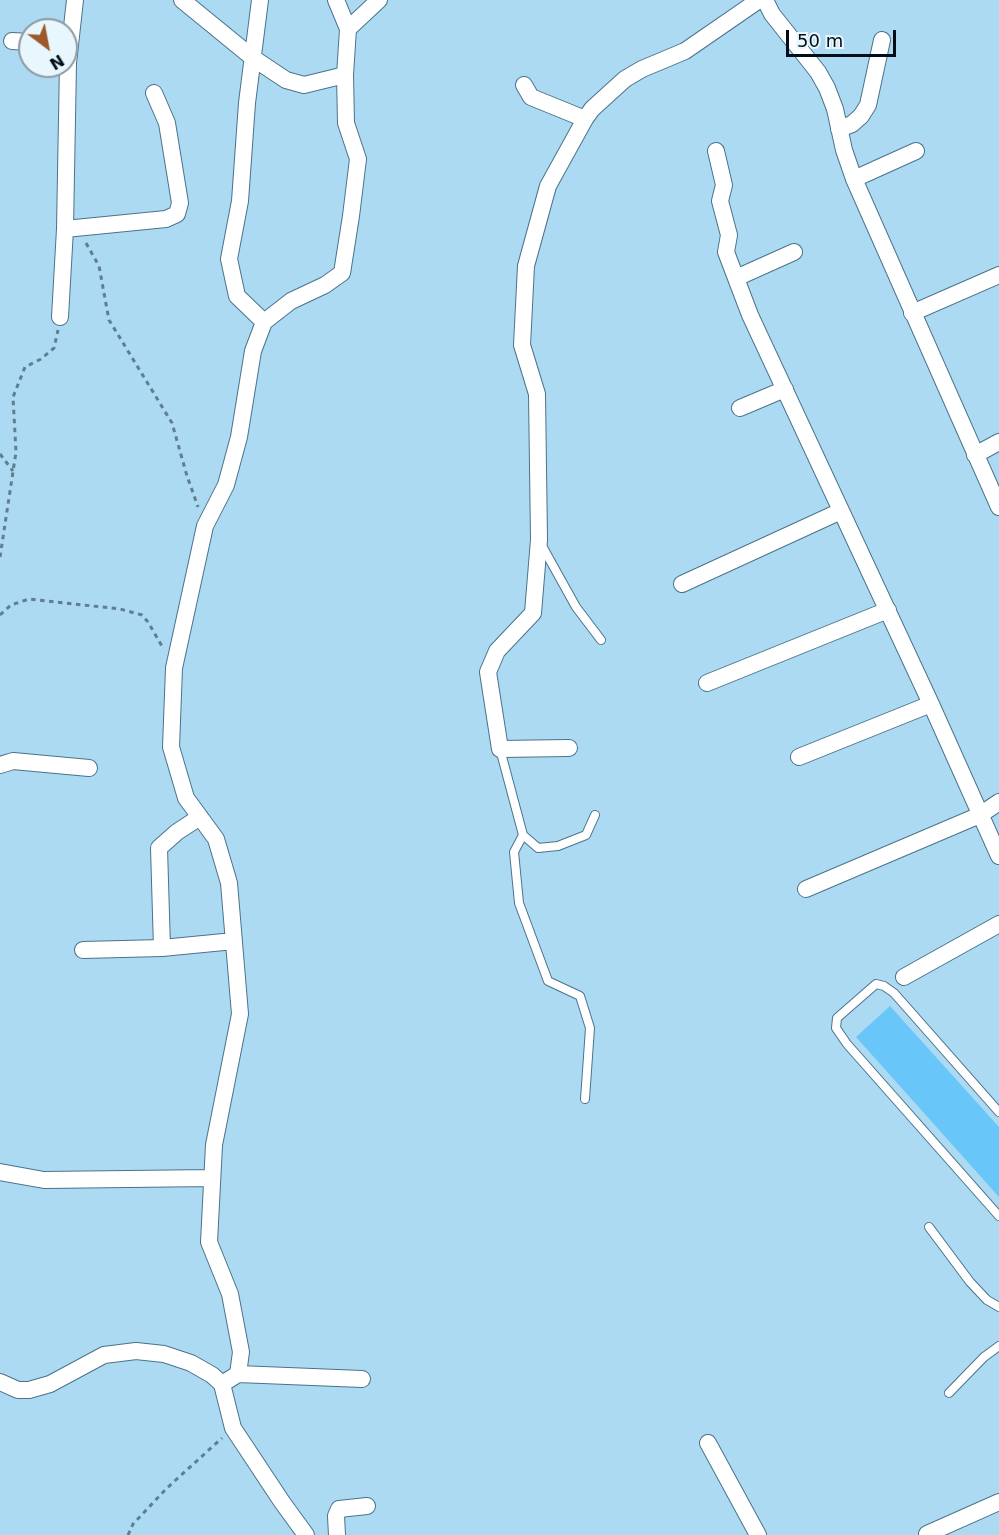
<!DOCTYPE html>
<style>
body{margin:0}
#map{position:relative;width:999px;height:1535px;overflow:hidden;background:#addaf3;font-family:"DejaVu Sans",sans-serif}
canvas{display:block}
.north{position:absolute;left:18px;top:18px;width:60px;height:60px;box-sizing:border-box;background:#e8f6fd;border:2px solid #8c99a1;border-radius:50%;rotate:148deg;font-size:16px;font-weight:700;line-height:24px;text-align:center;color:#010e17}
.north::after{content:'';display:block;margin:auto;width:21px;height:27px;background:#9d592a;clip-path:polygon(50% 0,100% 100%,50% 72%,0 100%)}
.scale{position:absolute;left:786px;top:30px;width:110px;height:27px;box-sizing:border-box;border:3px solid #010e17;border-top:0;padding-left:8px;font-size:18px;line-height:21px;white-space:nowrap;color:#010e17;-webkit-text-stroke:4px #e8f6fd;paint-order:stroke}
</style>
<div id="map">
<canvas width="999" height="1535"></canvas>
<div class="north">N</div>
<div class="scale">50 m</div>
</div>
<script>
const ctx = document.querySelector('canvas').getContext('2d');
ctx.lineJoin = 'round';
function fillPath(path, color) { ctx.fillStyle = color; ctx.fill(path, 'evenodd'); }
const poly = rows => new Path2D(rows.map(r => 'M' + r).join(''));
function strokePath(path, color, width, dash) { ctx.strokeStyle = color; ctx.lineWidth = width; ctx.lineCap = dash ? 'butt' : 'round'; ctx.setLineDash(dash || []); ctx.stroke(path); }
const building = poly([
 [890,1006,999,1127,999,1197,856,1037]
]);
const path = poly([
 [86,243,99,266,109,320,172,423,187,476,198,507],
 [0,454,13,471],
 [0,557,16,452,13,397,25,367,41,359,54,348,58,330],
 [0,615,11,605,29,599,120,609,142,615,148,622,163,648],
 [128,1535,133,1524,167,1488,222,1438]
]);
const service = poly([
 [541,544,576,607,601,640],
 [500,749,523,835,514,852,519,903,548,981,580,996,590,1028,585,1099],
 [523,835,538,848,558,846,586,835,595,815],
 [999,1112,894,993,884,986,876,984,837,1018,836,1028,847,1044,999,1216],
 [929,1227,970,1282,987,1300,999,1307],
 [949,1393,984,1357,999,1346]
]);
const minor = poly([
 [182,0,253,58,286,80,304,85,345,75],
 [260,0,247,103,240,201,229,259,237,296,264,322],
 [336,0,348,29],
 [765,0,772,14,818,72,827,88,835,109,844,150,854,179,999,507],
 [12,41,30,42],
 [524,85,531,97,585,119],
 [839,129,852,124,861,116,868,105,882,40],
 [716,151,724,185,720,201,729,235,726,252,750,315,931,704,999,856],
 [854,179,916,151],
 [65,229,166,219,177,214,180,203,167,123,154,93],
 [736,278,794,252],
 [912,313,999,275],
 [60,317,65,229,68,63,75,0],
 [740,408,785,389],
 [975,455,999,442],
 [682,584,841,511],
 [707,683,888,610],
 [569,748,500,749,488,672,497,651,533,613,539,540,537,394,522,345,526,266,548,186,585,119,592,109,625,79,642,69,685,51,759,0],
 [799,757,931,704],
 [0,765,13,761,89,768],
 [806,889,980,815,999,802],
 [162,948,159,848,177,832,200,817],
 [83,950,162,948,234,941],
 [904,977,999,924],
 [0,1172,44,1180,212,1178],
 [238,1374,362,1379],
 [0,1382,18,1390,29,1390,50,1384,104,1355,136,1351,164,1354,191,1363,212,1375,222,1384,233,1428,282,1502,306,1535],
 [222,1384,238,1374,241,1352,230,1294,209,1242,214,1145,240,1014,229,883,216,839,186,798,171,747,174,668,205,526,226,485,239,437,253,351,264,322,291,301,325,285,342,273,351,216,358,159,346,123,345,75,348,29,379,0],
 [708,1443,758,1535],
 [927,1534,999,1502],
 [337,1535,336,1516,339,1509,367,1506]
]);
fillPath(building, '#68c7f8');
strokePath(service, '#4a738a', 10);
strokePath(minor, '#4a738a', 18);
strokePath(path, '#5f7e90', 3, [4.5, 4.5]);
strokePath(service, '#fff', 8);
strokePath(minor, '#fff', 16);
</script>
